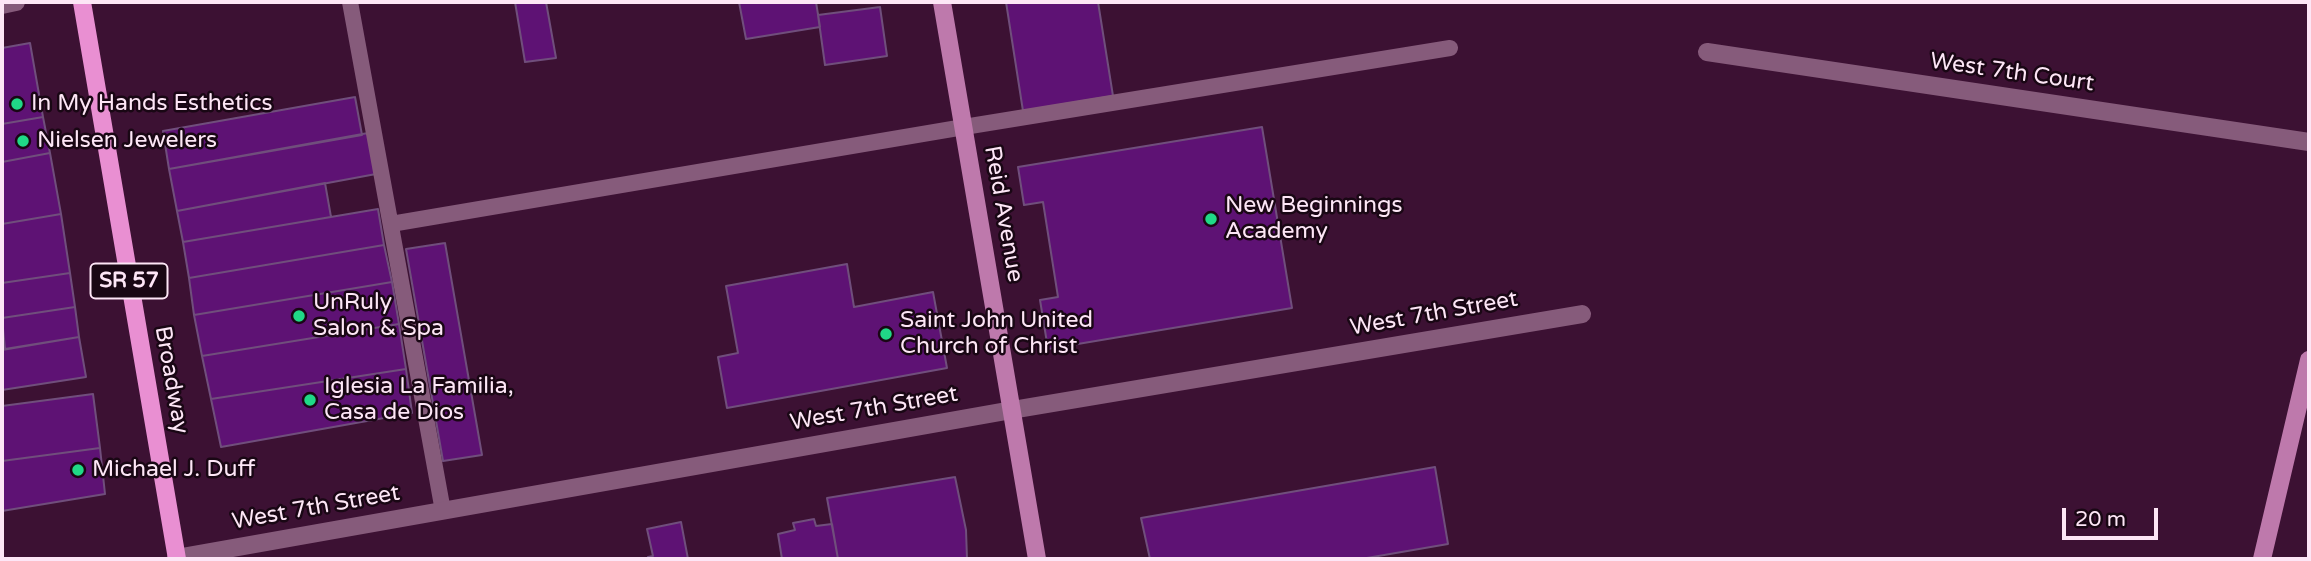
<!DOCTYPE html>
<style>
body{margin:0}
#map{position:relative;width:2311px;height:561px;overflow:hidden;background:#3c1133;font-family:"Varela Round",sans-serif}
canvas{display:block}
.frame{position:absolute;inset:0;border:4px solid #fde6f6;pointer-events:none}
.scale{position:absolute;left:2062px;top:508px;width:96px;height:32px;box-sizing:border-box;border:4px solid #fde6f6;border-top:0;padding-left:9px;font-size:21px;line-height:24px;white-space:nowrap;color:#fde6f6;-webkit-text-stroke:5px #190714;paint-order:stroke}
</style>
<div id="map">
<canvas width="2311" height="561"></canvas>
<div class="frame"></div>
<div class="scale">20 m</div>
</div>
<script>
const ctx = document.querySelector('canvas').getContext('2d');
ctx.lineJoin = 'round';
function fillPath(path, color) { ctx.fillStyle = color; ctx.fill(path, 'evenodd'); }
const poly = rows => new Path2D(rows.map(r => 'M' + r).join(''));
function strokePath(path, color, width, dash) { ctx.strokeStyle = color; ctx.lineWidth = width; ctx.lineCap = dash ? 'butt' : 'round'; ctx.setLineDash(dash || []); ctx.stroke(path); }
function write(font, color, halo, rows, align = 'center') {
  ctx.font = font + ' "Varela Round",sans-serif'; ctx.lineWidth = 5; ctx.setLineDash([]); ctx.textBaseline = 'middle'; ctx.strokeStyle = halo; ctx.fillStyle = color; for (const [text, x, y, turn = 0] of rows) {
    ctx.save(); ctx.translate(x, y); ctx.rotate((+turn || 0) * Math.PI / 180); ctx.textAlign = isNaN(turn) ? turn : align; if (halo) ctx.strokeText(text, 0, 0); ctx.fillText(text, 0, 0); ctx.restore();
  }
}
const building = poly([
 [515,2,546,2,556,58,525,62,515,2],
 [739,2,816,2,820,27,746,39,739,2],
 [1006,2,1098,2,1113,96,1023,111,1006,2],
 [880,7,887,56,825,65,818,15,880,7],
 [30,43,43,117,2,124,2,48,30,43],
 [355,97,362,135,169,169,163,131,355,97],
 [43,117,50,153,2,162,2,124,43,117],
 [1262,127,1292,308,1048,349,1040,300,1058,297,1043,202,1024,205,1018,167,1262,127],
 [368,133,376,174,177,211,169,169,368,133],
 [50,153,61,214,2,224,2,162,50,153],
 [325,183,331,217,183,242,177,211,325,183],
 [378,209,384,245,189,278,183,242,378,209],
 [61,214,70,273,2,283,2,224,61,214],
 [445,243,482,455,443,461,406,249,445,243],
 [384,245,392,282,194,315,189,278,384,245],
 [847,264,854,307,933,292,947,368,727,408,718,357,738,353,726,286,847,264],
 [70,273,75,307,2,318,2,283,70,273],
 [392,282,399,324,202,356,194,315,392,282],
 [75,307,79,337,5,349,2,318,75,307],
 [399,324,406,369,211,399,202,356,399,324],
 [79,337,86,377,2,390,2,350,79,337],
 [406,369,412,413,221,447,211,399,406,369],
 [93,394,100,448,2,461,2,406,93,394],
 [100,448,105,494,2,511,2,461,100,448],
 [1435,467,1448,544,1361,559,1150,559,1141,518,1435,467],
 [955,477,966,530,967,559,838,559,827,498,955,477],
 [814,519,816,526,832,524,838,559,782,559,778,534,795,530,793,523,814,519],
 [681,522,688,559,648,559,648,557,653,556,647,529,681,522]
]);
const lane = poly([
 [350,2,443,511],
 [391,224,964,127,1450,48]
]);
const street = poly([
 [2,5,16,2],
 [1707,52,2309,142],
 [176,558,1012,410,1582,314]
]);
const secondary = poly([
 [942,2,1037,559],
 [2262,559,2309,360]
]);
const primary = poly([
 [82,2,177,559]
]);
const markers = [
 [17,104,7,"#20d887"],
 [23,141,7,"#20d887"],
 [1211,219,7,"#20d887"],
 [299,316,7,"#20d887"],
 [886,334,7,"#20d887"],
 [310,400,7,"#20d887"],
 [78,470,7,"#20d887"]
];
const shields = [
 [129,281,77]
];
const shieldNames = [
 ["SR 57",129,281]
];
const streetNames = [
 ["West 7th Court",2012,73,8],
 ["Reid Avenue",1003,214,80],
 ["West 7th Street",1434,314,-10],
 ["Broadway",171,380,80],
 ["West 7th Street",874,409,-10],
 ["West 7th Street",316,508,-10]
];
const poiNames = [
 ["In My Hands Esthetics",31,104],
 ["Nielsen Jewelers",37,141],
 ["New Beginnings",1225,206],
 ["Academy",1225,232],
 ["UnRuly",313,303],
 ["Salon & Spa",313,329],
 ["Saint John United",900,321],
 ["Church of Christ",900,347],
 ["Iglesia La Familia,",324,387],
 ["Casa de Dios",324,413],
 ["Michael J. Duff",92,470]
];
fillPath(building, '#5e1274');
strokePath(building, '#704e7c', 2);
strokePath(lane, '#865b7b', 16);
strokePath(street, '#865b7b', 18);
strokePath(secondary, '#be79ac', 18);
strokePath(primary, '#e98fd2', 18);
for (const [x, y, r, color] of markers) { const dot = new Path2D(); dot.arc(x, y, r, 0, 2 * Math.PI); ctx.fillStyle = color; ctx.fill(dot); strokePath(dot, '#190714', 2.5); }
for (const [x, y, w] of shields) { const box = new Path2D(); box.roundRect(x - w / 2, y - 17.5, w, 35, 5); ctx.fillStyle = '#190714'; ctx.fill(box); strokePath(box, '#fde6f6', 2); }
write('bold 21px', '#fde6f6', null, shieldNames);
write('23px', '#fde6f6', '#190714', streetNames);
write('23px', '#fde6f6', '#190714', poiNames, 'left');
</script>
